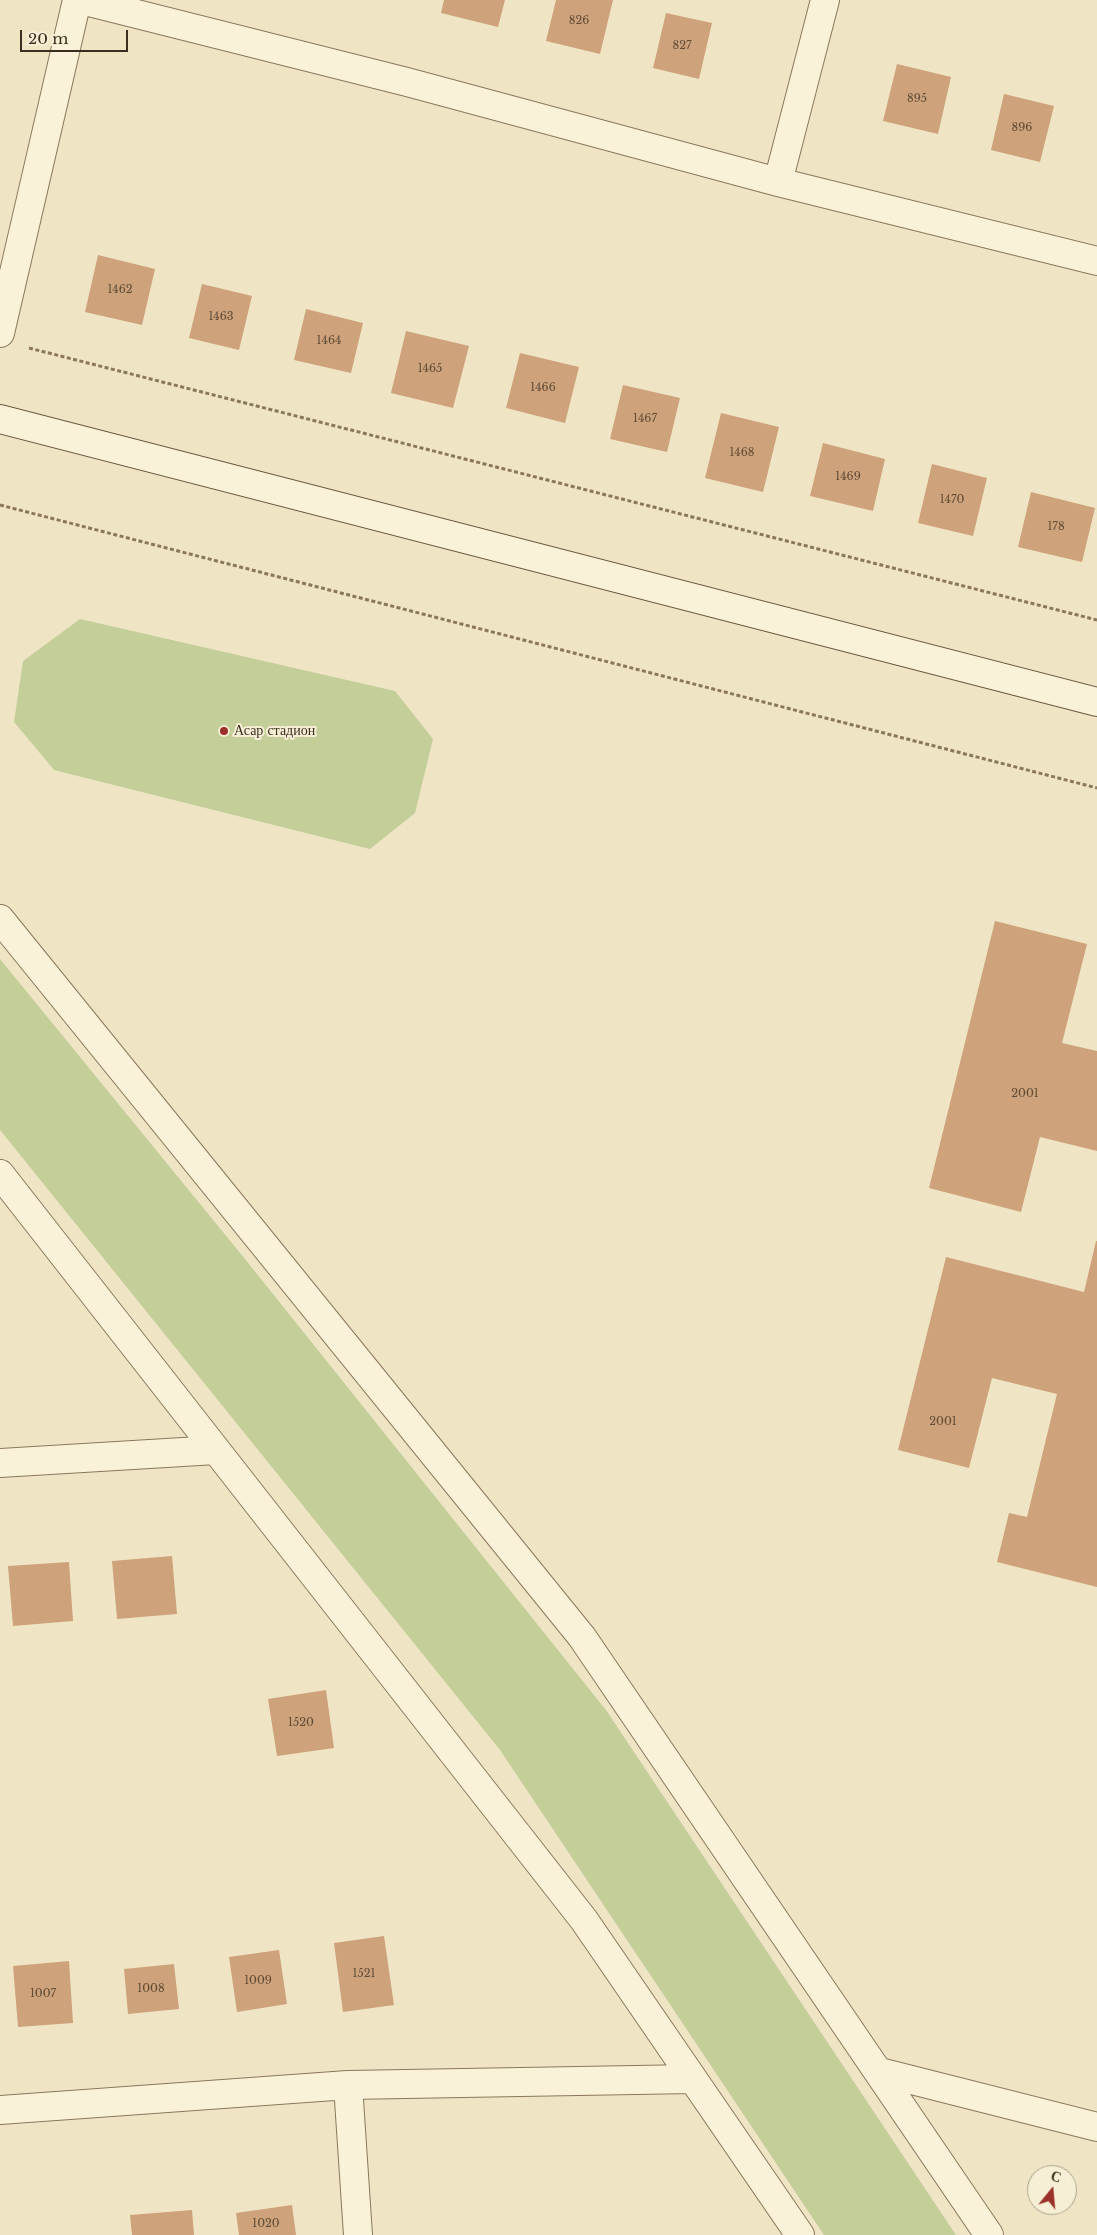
<!DOCTYPE html>
<meta charset="utf-8">
<style>
body{margin:0}
#map{position:relative;width:1097px;height:2235px;overflow:hidden;background:#efe5c5;font-family:"Libre Baskerville",serif}
canvas{display:block}
.north{position:absolute;left:1027px;top:2165px;width:50px;height:50px;box-sizing:border-box;background:#f6efd5;border:1px solid #aba28c;border-radius:50%;rotate:17deg;font-size:14px;font-weight:700;line-height:20px;text-align:center;color:#3a2e1f}
.north::after{content:'';display:block;margin:auto;width:18px;height:22px;background:#9b2f29;clip-path:polygon(50% 0,100% 100%,50% 72%,0 100%)}
.scale{position:absolute;left:20px;top:30px;width:108px;height:22px;box-sizing:border-box;border:2px solid #3a2e1f;border-top:0;padding-left:6px;font-size:15px;line-height:18px;white-space:nowrap;color:#3a2e1f;-webkit-text-stroke:4px #f6efd5;paint-order:stroke}
</style>
<div id="map">
<canvas width="1097" height="2235"></canvas>
<div class="north">С</div>
<div class="scale">20 m</div>
</div>
<script>
const ctx = document.querySelector('canvas').getContext('2d');
ctx.lineJoin = 'round';
function fillPath(path, color) { ctx.fillStyle = color; ctx.fill(path, 'evenodd'); }
const poly = rows => new Path2D(rows.map(r => 'M' + r).join(''));
function strokePath(path, color, width, dash) { ctx.strokeStyle = color; ctx.lineWidth = width; ctx.lineCap = dash ? 'butt' : 'round'; ctx.setLineDash(dash || []); ctx.stroke(path); }
function write(font, color, halo, rows, align = 'center') {
  ctx.font = font + ' "Libre Baskerville",serif'; ctx.lineWidth = 4; ctx.setLineDash([]); ctx.textBaseline = 'middle'; ctx.strokeStyle = halo; ctx.fillStyle = color; for (const [text, x, y, turn = 0] of rows) {
    ctx.save(); ctx.translate(x, y); ctx.rotate((+turn || 0) * Math.PI / 180); ctx.textAlign = isNaN(turn) ? turn : align; if (halo) ctx.strokeText(text, 0, 0); ctx.fillText(text, 0, 0); ctx.restore();
  }
}
const green = poly([
 [80,619,395,691,433,739,415,813,370,849,54,770,14,722,23,661],
 [0,959,245,1259,606,1710,956,2235,824,2235,500,1750,0,1130]
]);
const building = poly([
 [444,0,505,0,498,27,441,13],
 [556,0,613,0,600,54,546,41],
 [666,13,712,23,699,79,653,68],
 [897,64,951,77,938,134,883,121],
 [1004,94,1054,106,1040,162,991,150],
 [98,255,155,269,142,325,85,312],
 [202,284,252,296,239,350,189,338],
 [306,309,363,323,351,373,294,360],
 [406,331,469,346,453,408,391,393],
 [520,353,579,367,565,423,506,408],
 [623,385,680,398,667,452,610,439],
 [721,413,779,427,763,492,705,478],
 [823,443,885,459,873,511,810,496],
 [932,464,987,478,973,536,918,523],
 [1031,492,1095,508,1082,562,1018,547],
 [995,921,1087,944,1062,1043,1097,1051,1097,1151,1040,1137,1021,1212,929,1188],
 [1096,1241,1097,1241,1097,1587,997,1562,1009,1513,1027,1517,1057,1394,992,1378,969,1468,898,1450,946,1257,1084,1292],
 [172,1556,177,1614,117,1619,112,1561],
 [69,1562,73,1621,13,1626,8,1566],
 [326,1690,334,1748,277,1756,268,1699],
 [384,1936,394,2005,343,2012,334,1943],
 [279,1950,287,2004,237,2012,229,1957],
 [69,1961,73,2023,18,2027,13,1966],
 [174,1964,179,2009,128,2014,124,1969],
 [292,2205,296,2235,239,2235,236,2213],
 [192,2210,194,2235,132,2235,130,2215]
]);
const path = poly([
 [29,348,1097,620],
 [0,505,1097,788]
]);
const street = poly([
 [81,0,407,82,778,182,1097,261],
 [778,182,825,0],
 [0,333,77,0],
 [0,919,582,1637,989,2235],
 [0,1174,584,1920,800,2235],
 [0,1463,216,1450],
 [880,2072,1097,2127],
 [348,2085,358,2235],
 [0,2110,348,2085,693,2079]
]);
const secondary = poly([
 [0,419,1097,702]
]);
const markers = [
 [224,731,5,"#9b2f29"]
];
const numberNames = [
 ["826",579,21],
 ["827",682,46],
 ["895",917,99],
 ["896",1022,128],
 ["1462",120,290],
 ["1463",221,317],
 ["1464",329,341],
 ["1465",430,369],
 ["1466",543,388],
 ["1467",645,419],
 ["1468",742,453],
 ["1469",848,477],
 ["1470",952,500],
 ["178",1056,527],
 ["2001",1025,1094],
 ["2001",943,1422],
 ["1520",301,1723],
 ["1521",364,1974],
 ["1009",258,1981],
 ["1008",151,1989],
 ["1007",43,1994],
 ["1020",266,2224]
];
const poiNames = [
 ["Асар стадион",234,731]
];
fillPath(green, '#c4ce99');
fillPath(building, '#cea27a');
strokePath(street, '#8b775b', 30);
strokePath(secondary, '#6c583e', 30);
strokePath(path, '#8b775b', 3, [4, 2.5]);
strokePath(street, '#f9f2d9', 28);
strokePath(secondary, '#f9f2d9', 28);
for (const [x, y, r, color] of markers) { const dot = new Path2D(); dot.arc(x, y, r, 0, 2 * Math.PI); ctx.fillStyle = color; ctx.fill(dot); strokePath(dot, '#f6efd5', 2); }
write('11px', '#5f4b36', null, numberNames);
write('14px', '#3a2e1f', '#f6efd5', poiNames, 'left');
</script>
